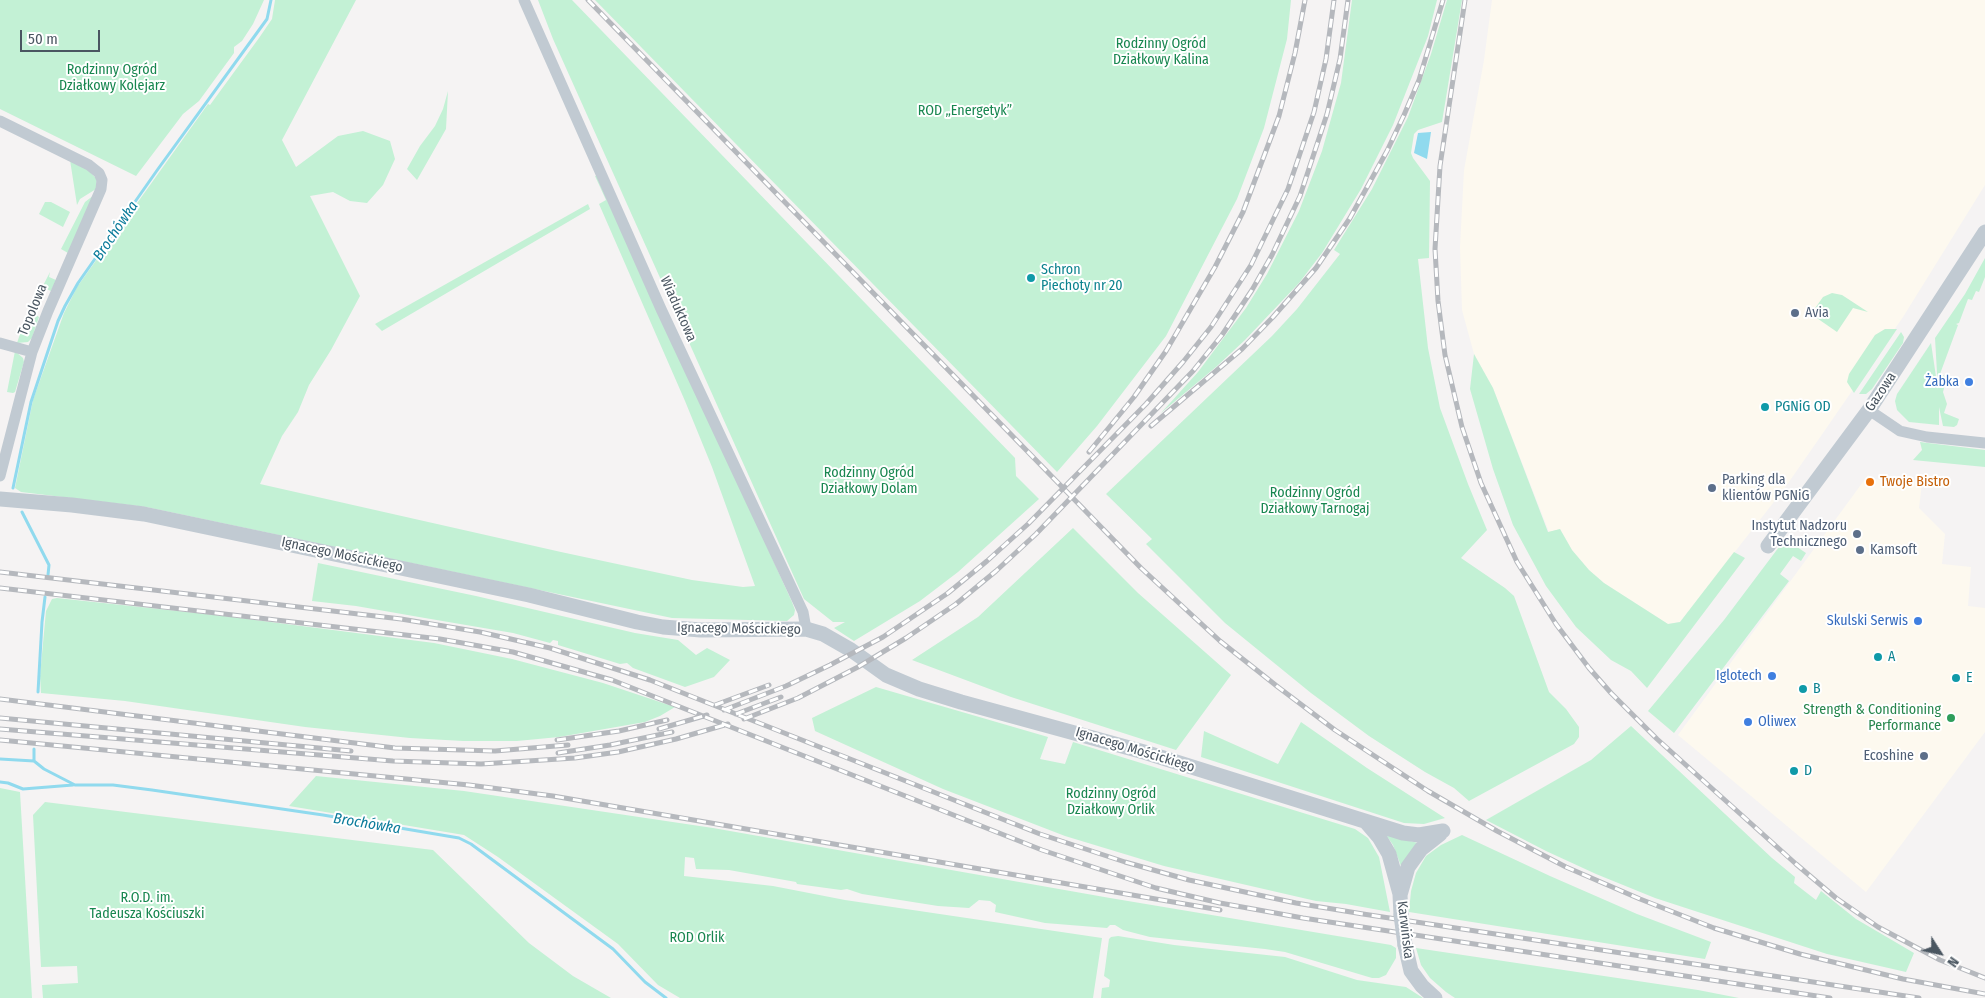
<!DOCTYPE html>
<meta charset="utf-8">
<style>
body{margin:0}
#map{position:relative;width:1985px;height:998px;overflow:hidden;background:#f5f3f3;font-family:"Fira Sans Condensed",sans-serif}
canvas{display:block}
.north{position:absolute;left:1915px;top:928px;width:50px;height:50px;-webkit-text-stroke:4px #fff;paint-order:stroke;rotate:125deg;font-size:14px;font-weight:700;line-height:20px;text-align:center;color:#4a5661}
.north::after{content:'';display:block;margin:auto;width:18px;height:22px;background:#4a5661;clip-path:polygon(50% 0,100% 100%,50% 72%,0 100%)}
.scale{position:absolute;left:20px;top:30px;width:80px;height:22px;box-sizing:border-box;border:2px solid #4a5661;border-top:0;padding-left:6px;font-size:15px;line-height:18px;white-space:nowrap;color:#4a5661;-webkit-text-stroke:4px #fff;paint-order:stroke}
</style>
<div id="map">
<canvas width="1985" height="998"></canvas>
<div class="north">N</div>
<div class="scale">50 m</div>
</div>
<script>
const ctx = document.querySelector('canvas').getContext('2d');
ctx.lineJoin = 'round';
function fillPath(path, color) { ctx.fillStyle = color; ctx.fill(path, 'evenodd'); }
const poly = rows => new Path2D(rows.map(r => 'M' + r).join(''));
function strokePath(path, color, width, dash) { ctx.strokeStyle = color; ctx.lineWidth = width; ctx.lineCap = dash ? 'butt' : 'round'; ctx.setLineDash(dash || []); ctx.stroke(path); }
function write(font, color, halo, rows, align = 'center') {
  ctx.font = font + ' "Fira Sans Condensed",sans-serif'; ctx.lineWidth = 4; ctx.setLineDash([]); ctx.textBaseline = 'middle'; ctx.strokeStyle = halo; ctx.fillStyle = color; for (const [text, x, y, turn = 0] of rows) {
    ctx.save(); ctx.translate(x, y); ctx.rotate((+turn || 0) * Math.PI / 180); ctx.textAlign = isNaN(turn) ? turn : align; if (halo) ctx.strokeText(text, 0, 0); ctx.fillText(text, 0, 0); ctx.restore();
  }
}
const commercial = poly([
 [1492,0,1985,0,1985,185,1903,317,1823,433,1784,489,1680,622,1668,624,1604,583,1589,570,1572,550,1560,529,1549,532,1493,388,1474,354,1462,310,1460,247,1464,170,1484,60],
 [1868,475,1874,479,1922,483,1919,508,1945,534,1942,564,1971,567,1968,606,1985,608,1985,732,1866,892,1678,735]
]);
const green = poly([
 [0,0,264,0,253,24,242,41,234,47,234,53,199,101,183,114,136,176,0,109],
 [275,0,356,0,282,140,296,167,338,136,363,131,390,141,395,159,383,185,367,203,350,201,333,192,310,196,360,296,331,350,309,385,298,412,282,436,260,484,561,552,692,580,743,587,755,586,712,467,685,401,599,204,606,200,595,176,599,175,792,602,795,610,794,615,787,621,672,618,146,507,21,492,15,488,33,400,64,313,77,287,183,139,208,104,210,105,259,38,272,19],
 [538,0,572,0,1015,458,1016,476,1039,499,958,572,920,601,854,641,834,628,845,622,833,622,804,599,553,39],
 [595,0,1291,0,1287,39,1264,128,1237,199,1166,336,1097,426,1057,472],
 [1352,0,1437,0,1428,36,1393,125,1361,189,1322,253,1299,283,1245,340,1216,367,1161,413,1198,372,1246,308,1267,274,1299,211,1322,151,1341,83],
 [1447,0,1462,0,1442,122,1418,130,1414,134,1411,153,1413,158,1430,181,1429,258,1418,259,1428,348,1440,408,1468,484,1487,530,1461,558,1505,588,1514,596,1549,692,1566,709,1579,727,1579,737,1574,744,1469,801,1454,788,1425,772,1369,736,1311,693,1225,623,1146,544,1152,539,1106,494,1272,336,1297,309,1340,254,1334,250,1372,189,1408,117,1431,54],
 [448,91,446,129,417,180,407,169,420,146,435,126,443,109],
 [70,160,87,169,97,179,96,189,80,199,77,205],
 [94,195,68,253,61,249,85,202],
 [45,202,51,202,70,212,63,227,39,214],
 [588,204,590,209,382,331,375,324],
 [1985,258,1985,277,1979,292,1976,291,1972,300,1968,299,1959,323,1956,324,1958,325,1940,374,1947,377,1943,392,1947,404,1944,413,1959,419,1957,425,1954,427,1943,426,1939,407,1939,425,1909,422,1897,410,1895,401,1897,394,1931,343,1938,390,1935,338,1965,294],
 [50,272,49,277,56,280,51,291,44,288,33,313,39,317,32,338,28,342,17,343,23,325],
 [1832,293,1842,295,1868,312,1853,308,1837,332,1811,314,1823,297],
 [1885,329,1897,329,1854,393,1847,382,1849,374,1875,335],
 [1901,332,1904,337,1903,343,1872,389,1866,394,1859,394],
 [15,351,23,358,24,362,15,392,13,393,7,392],
 [1474,354,1493,388,1548,532,1560,529,1572,550,1589,570,1604,583,1668,624,1680,622,1734,552,1745,558,1647,688,1631,671,1611,660,1576,627,1546,586,1513,525,1493,469,1470,389],
 [1920,442,1985,450,1985,467,1913,460,1922,450],
 [1073,528,1138,593,1231,675,1176,750,1011,697,912,660,978,617],
 [1785,539,1806,553,1801,561,1793,556,1780,574,1789,581,1674,733,1648,711,1724,620],
 [318,563,476,596,635,633,678,640,696,655,707,648,730,660,714,677,685,687,633,668,627,663,620,664,558,645,558,641,553,640,550,643,513,633,419,617,356,606,312,601],
 [57,598,224,616,434,643,512,659,603,683,675,707,660,716,645,722,559,737,517,741,463,741,410,738,305,727,125,701,41,693,40,676,46,611,52,599],
 [876,687,1048,737,1040,759,1065,764,1073,742,1355,829,1368,838,1379,857,1390,912,1346,904,1316,901,1164,866,1065,836,943,789,815,731,812,718],
 [1301,722,1367,768,1445,818,1424,824,1404,823,1201,757,1204,731,1278,764],
 [1631,726,1772,858,1795,877,1794,883,1816,900,1821,891,1856,919,1914,953,1906,972,1827,954,1655,898,1596,874,1546,851,1486,820,1591,760],
 [316,776,464,791,713,828,1110,898,1391,945,1396,948,1396,958,1386,975,1379,978,1372,978,1285,952,1265,949,1150,937,1123,930,1115,925,1110,925,1107,928,1045,923,995,912,996,905,990,901,979,900,969,908,938,906,862,894,847,889,841,890,797,884,796,882,729,870,696,869,694,858,685,857,684,876,773,886,845,900,1102,938,1093,998,680,998,658,985,618,944,498,857,464,835,289,806],
 [0,788,20,792,32,998,0,998],
 [45,802,433,850,529,943,573,976,611,998,43,998,42,985,78,983,77,966,41,967,33,815],
 [1386,835,1418,843,1401,866,1393,845],
 [1462,835,1550,876,1637,914,1711,942,1705,959,1409,912,1411,891,1416,873,1426,856,1441,845],
 [1118,936,1174,945,1285,957,1357,980,1406,987,1423,998,1101,998,1102,988,1109,987,1110,980,1104,976,1109,939,1111,937],
 [1416,948,1698,990,1739,998,1455,998,1446,992,1430,978,1421,965]
]);
const water = poly([
 [1431,132,1427,159,1414,153,1418,133]
]);
const stream = poly([
 [13,488,31,402,58,321,65,306,78,283,158,169,267,19,271,0],
 [22,512,49,565,48,575],
 [38,692,42,622,45,597],
 [34,749,34,761,44,769,75,785,113,785,152,790,323,815,459,838,471,844,613,949,645,982,666,998],
 [0,759,34,761],
 [0,782,8,783,23,789,73,785]
]);
const minor = poly([
 [524,0,661,309,803,612,806,629],
 [0,121,89,165,99,173,102,180,101,189,48,311,32,352,0,476],
 [0,343,32,352],
 [1869,410,1900,431,1927,437,1985,443]
]);
const tertiary = poly([
 [0,499,72,505,144,514,529,595,637,622,663,627,701,630,806,629,823,634,851,650,886,675,919,689,961,702,1144,752,1403,833,1419,835,1443,831],
 [1768,546,1869,410,1985,232],
 [1367,823,1379,837,1389,854,1400,894],
 [1401,915,1400,895,1408,867,1421,849,1440,834],
 [1405,945,1411,971,1422,986,1435,998]
]);
const rail = poly([
 [588,0,1141,568,1220,641,1278,687,1335,730,1428,791,1497,831,1566,867,1640,899,1714,928,1800,954,1903,979,1985,994],
 [1465,0,1440,166,1435,249,1438,301,1445,355,1462,427,1481,483,1517,562,1556,624,1589,668,1611,693,1657,739,1796,864,1836,898,1878,927,1940,960,1985,978],
 [1151,426,1242,349,1273,317,1316,268,1350,218,1387,151,1404,115,1419,80,1443,0],
 [1089,452,1134,397,1166,351,1215,267,1243,212,1279,116,1295,53,1305,0],
 [0,572,401,619,480,632,550,648,650,680,1040,834,1125,862,1189,880,1296,903,1363,914,1919,998],
 [0,588,440,639,513,652,612,680,1042,850,1156,888,1220,903,1303,918,1830,998],
 [0,699,395,748,495,751,568,745],
 [715,705,769,685],
 [724,710,786,686,830,665,883,637,948,593,987,561,1028,524,1146,404,1183,362,1211,327,1251,265,1288,189,1314,112,1326,59,1334,0],
 [736,714,781,697],
 [0,718,351,751],
 [744,719,798,698,858,667,906,638,956,604,996,571,1036,534,1193,371,1222,335,1252,290,1272,255,1300,196,1327,114,1340,59,1348,0],
 [0,729,393,761,481,764,575,758,618,752,676,739,728,724],
 [659,729,707,715],
 [0,740,469,785,553,796,1220,910],
 [557,740,619,731,667,720],
 [558,753,610,745,672,732]
]);
const tertiaryBridge = poly([
 [1401,915,1405,945]
]);
const markers = [
 [1031,278,5,"#0f9aa8"],
 [1795,313,5,"#5c6f8a"],
 [1969,382,5,"#3f7fe0"],
 [1765,407,5,"#0f9aa8"],
 [1870,482,5,"#e8710a"],
 [1712,488,5,"#5c6f8a"],
 [1857,534,5,"#5c6f8a"],
 [1860,550,5,"#5c6f8a"],
 [1918,621,5,"#3f7fe0"],
 [1878,657,5,"#0f9aa8"],
 [1772,676,5,"#3f7fe0"],
 [1956,678,5,"#0f9aa8"],
 [1803,689,5,"#0f9aa8"],
 [1951,718,5,"#2e9e5b"],
 [1748,722,5,"#3f7fe0"],
 [1924,756,5,"#5c6f8a"],
 [1794,771,5,"#0f9aa8"]
];
const parkNames = [
 ["Rodzinny Ogród",1161,44],
 ["Działkowy Kalina",1161,60],
 ["Rodzinny Ogród",112,70],
 ["Działkowy Kolejarz",112,86],
 ["ROD „Energetyk”",965,111],
 ["Rodzinny Ogród",869,473],
 ["Działkowy Dolam",869,489],
 ["Rodzinny Ogród",1315,493],
 ["Działkowy Tarnogaj",1315,509],
 ["Rodzinny Ogród",1111,794],
 ["Działkowy Orlik",1111,810],
 ["R.O.D. im.",147,898],
 ["Tadeusza Kościuszki",147,914],
 ["ROD Orlik",697,938]
];
const cultureNames = [
 ["Schron",1041,270],
 ["Piechoty nr 20",1041,286],
 ["PGNiG OD",1775,407],
 ["A",1888,657],
 ["E",1966,678],
 ["B",1813,689],
 ["D",1804,771]
];
const streetNames = [
 ["Wiaduktowa",678,309,66],
 ["Topolowa",33,310,-68],
 ["Gazowa",1881,392,-56],
 ["Ignacego Mościckiego",342,555,12],
 ["Ignacego Mościckiego",739,629,1],
 ["Ignacego Mościckiego",1135,750,17],
 ["Karwińska",1405,930,83]
];
const serviceNames = [
 ["Avia",1805,313],
 ["Parking dla",1722,480],
 ["klientów PGNiG",1722,496],
 ["Instytut Nadzoru",1847,526,"right"],
 ["Technicznego",1847,542,"right"],
 ["Kamsoft",1870,550],
 ["Ecoshine",1914,756,"right"]
];
const shopNames = [
 ["Żabka",1959,382],
 ["Skulski Serwis",1908,621],
 ["Iglotech",1762,676],
 ["Oliwex",1758,722,"left"]
];
const foodNames = [
 ["Twoje Bistro",1880,482]
];
const leisureNames = [
 ["Strength & Conditioning",1941,710],
 ["Performance",1941,726]
];
const waterNames = [
 ["Brochówka",116,231,-56],
 ["Brochówka",367,824,9]
];
fillPath(commercial, '#fdf9ef');
fillPath(green, '#c3f1d5');
fillPath(water, '#90daee');
strokePath(stream, '#90daee', 3);
strokePath(minor, '#c1cad2', 11);
strokePath(tertiary, '#c1cad2', 15);
strokePath(rail, '#b5b8bd', 5);
strokePath(rail, '#fff', 3, [9]);
strokePath(tertiaryBridge, '#c1cad2', 15);
for (const [x, y, r, color] of markers) { const dot = new Path2D(); dot.arc(x, y, r, 0, 2 * Math.PI); ctx.fillStyle = color; ctx.fill(dot); strokePath(dot, '#fff', 2); }
write('14px', '#17864f', '#fff', parkNames);
write('14px', '#0d838f', '#fff', cultureNames, 'left');
write('14px', '#4a5661', '#fff', streetNames);
write('14px', '#4e5e75', '#fff', serviceNames, 'left');
write('14px', '#366cbe', '#fff', shopNames, 'right');
write('14px', '#c56008', '#fff', foodNames, 'left');
write('14px', '#27864d', '#fff', leisureNames, 'right');
write('italic 15px', '#0c7c9b', '#fff', waterNames);
</script>
